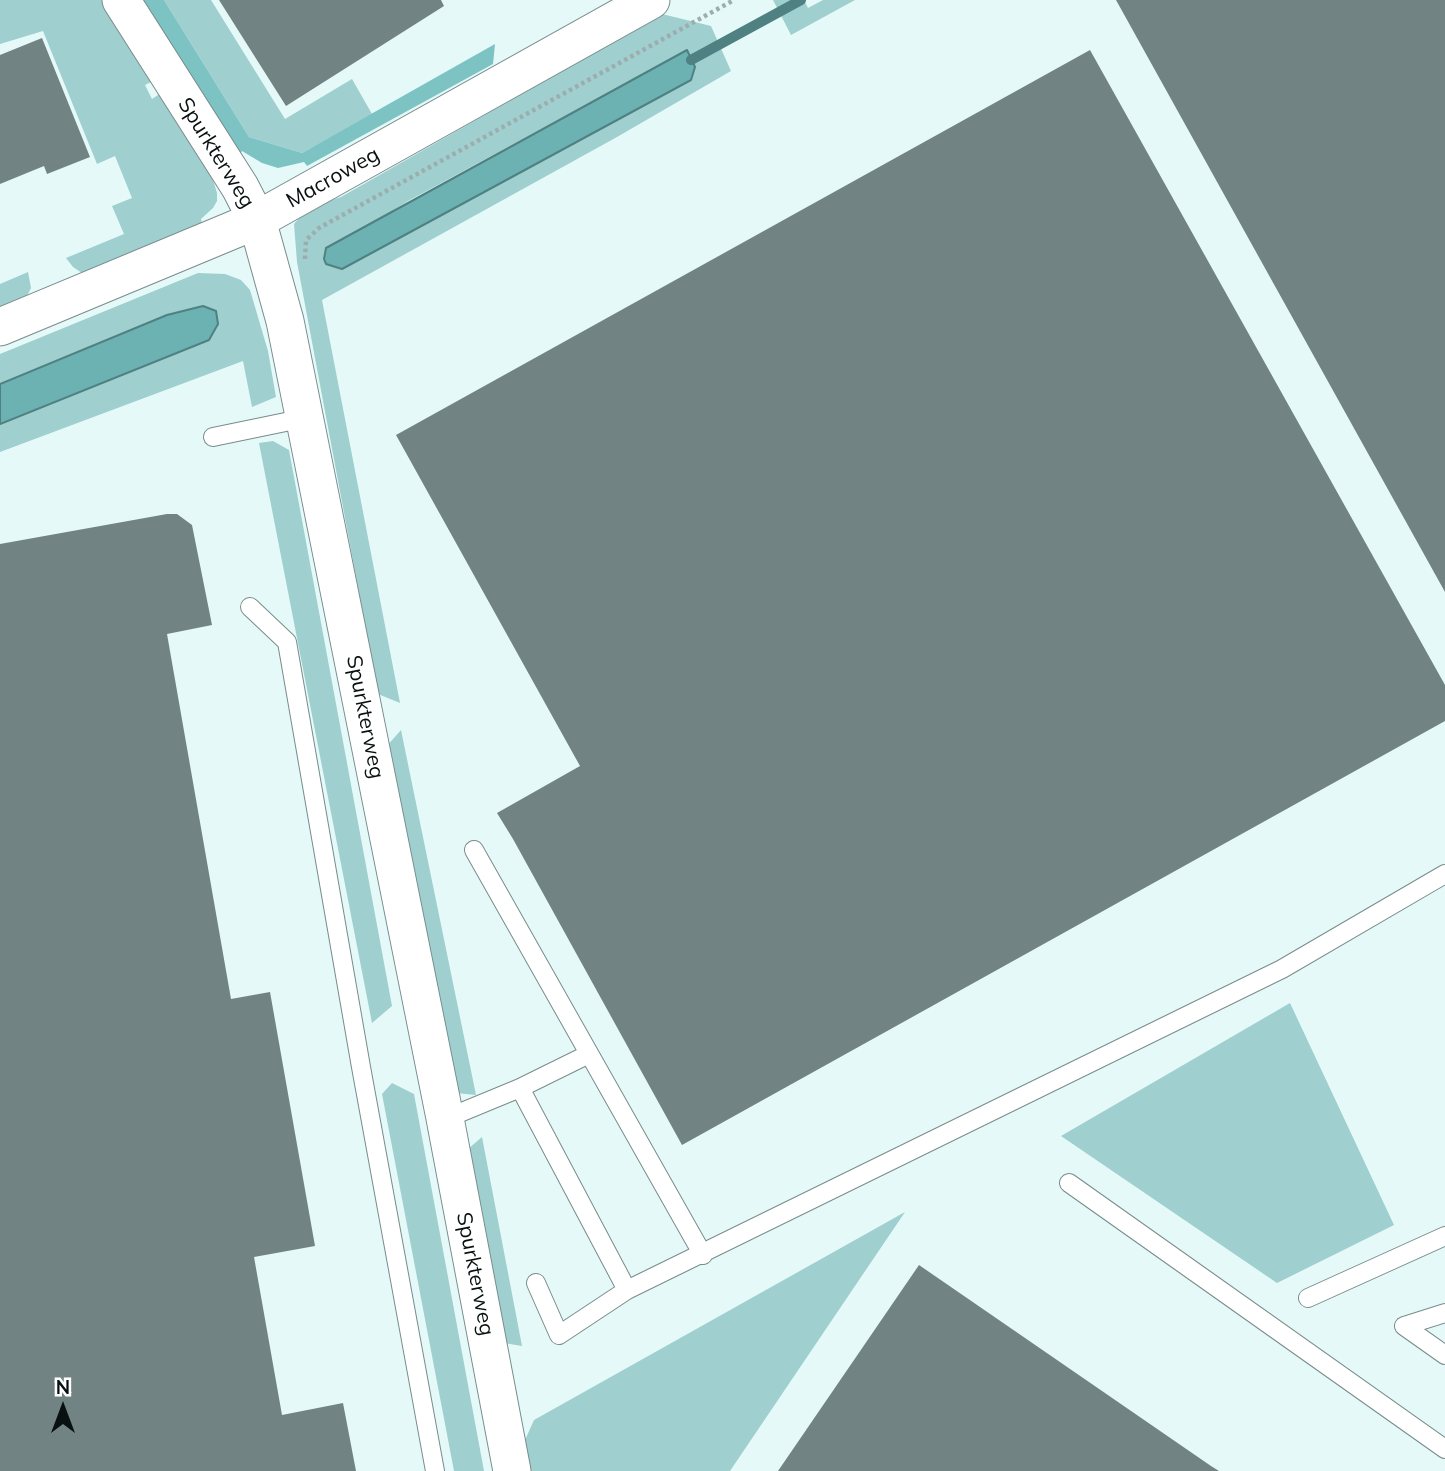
<!DOCTYPE html>
<style>
body{margin:0}
#map{position:relative;width:1445px;height:1471px;overflow:hidden;background:#e5f9f9;font-family:Mulish,sans-serif}
canvas{display:block}
.north{position:absolute;left:28px;top:1373px;width:70px;height:70px;-webkit-text-stroke:5px #fff;paint-order:stroke;rotate:0deg;font-size:19px;font-weight:700;line-height:28px;text-align:center;color:#091010}
.north::after{content:'';display:block;margin:auto;width:24px;height:32px;background:#091010;clip-path:polygon(50% 0,100% 100%,50% 72%,0 100%)}
</style>
<div id="map">
<canvas width="1445" height="1471"></canvas>
<div class="north">N</div>
</div>
<script>
const ctx = document.querySelector('canvas').getContext('2d');
ctx.lineJoin = 'round';
function fillPath(path, color) { ctx.fillStyle = color; ctx.fill(path, 'evenodd'); }
const poly = rows => new Path2D(rows.map(r => 'M' + r).join(''));
function strokePath(path, color, width, dash) { ctx.strokeStyle = color; ctx.lineWidth = width; ctx.lineCap = dash ? 'butt' : 'round'; ctx.setLineDash(dash || []); ctx.stroke(path); }
function write(font, color, halo, rows, align = 'center') {
  ctx.font = font + ' Mulish,sans-serif'; ctx.lineWidth = 5; ctx.setLineDash([]); ctx.textBaseline = 'middle'; ctx.strokeStyle = halo; ctx.fillStyle = color; for (const [text, x, y, turn = 0] of rows) {
    ctx.save(); ctx.translate(x, y); ctx.rotate((+turn || 0) * Math.PI / 180); ctx.textAlign = isNaN(turn) ? turn : align; if (halo) ctx.strokeText(text, 0, 0); ctx.fillText(text, 0, 0); ctx.restore();
  }
}
const green = poly([
 [0,0,104,0,155,80,145,85,152,99,161,93,218,177,213,180,217,193,217,201,213,208,201,219,202,224,96,273,82,273,73,267,66,258,124,234,112,206,132,198,115,156,97,164,43,31,0,44],
 [164,0,211,0,285,119,352,79,372,114,302,153,249,137],
 [773,0,804,0,808,8,823,0,855,0,791,35],
 [662,14,711,26,731,71,617,137,322,300,400,703,378,694,297,262,294,224,309,207,341,197],
 [687,50,324,259,363,229,408,201],
 [28,272,31,288,26,298,0,311,0,284],
 [198,273,225,274,241,280,250,290,268,351,276,397,252,407,243,361,0,452,0,424,209,340,167,315,0,384,0,354],
 [273,441,289,450,392,1006,372,1023,259,443],
 [401,730,476,1095,456,1093,386,747],
 [1290,1003,1394,1225,1277,1283,1061,1136],
 [392,1083,414,1094,484,1471,454,1471,382,1094],
 [482,1137,522,1346,504,1343,468,1149],
 [905,1212,730,1471,531,1471,525,1440,534,1420]
]);
const forest = poly([
 [141,0,164,0,249,137,302,153,495,44,493,64,307,166,304,162,278,168,262,163,242,151,239,155]
]);
const water = poly([
 [687,50,695,67,691,80,342,269,326,264,324,259,326,248,687,50],
 [203,306,216,311,218,324,209,340,0,424,0,384,167,315,203,306]
]);
const stream = poly([
 [691,60,801,0]
]);
const building = poly([
 [219,0,441,0,444,6,286,106],
 [1116,0,1445,0,1445,592,1236,216],
 [42,38,90,157,47,174,44,166,0,184,0,55],
 [1090,50,1445,685,1445,721,682,1145,513,839,497,813,580,766,396,435],
 [167,514,177,514,192,525,212,625,167,634,231,999,270,992,315,1246,254,1257,282,1415,343,1403,356,1471,0,1471,0,544],
 [919,1265,1211,1466,1219,1471,778,1471]
]);
const path = poly([
 [305,259,306,240,319,228,734,0]
]);
const lane = poly([
 [213,437,305,418],
 [250,607,287,642,361,1067,435,1471],
 [474,850,703,1255],
 [520,1088,627,1290],
 [445,1119,520,1088,589,1054],
 [1069,1183,1445,1449],
 [536,1283,559,1335,627,1290,1282,969,1445,874],
 [1308,1298,1445,1236],
 [1445,1313,1404,1326,1445,1355]
]);
const street = poly([
 [121,0,240,187,257,220,285,321,444,1113,512,1471],
 [0,327,257,220,651,0]
]);
const streetNames = [
 ["Spurkterweg",216,153,58],
 ["Macroweg",333,178,-29],
 ["Spurkterweg",365,717,79],
 ["Spurkterweg",475,1274,79]
];
fillPath(green, '#9fcfcf');
fillPath(forest, '#7dc3c3');
fillPath(water, '#6db2b3');
strokePath(water, '#4f8182', 2);
strokePath(stream, '#4f8182', 10);
fillPath(building, '#718483');
strokePath(lane, '#798c8c', 20);
strokePath(street, '#798c8c', 39);
strokePath(path, '#9dadad', 4.5, [3.5, 3.5]);
strokePath(lane, '#fff', 18);
strokePath(street, '#fff', 37);
write('21px', '#091010', '#fff', streetNames);
</script>
